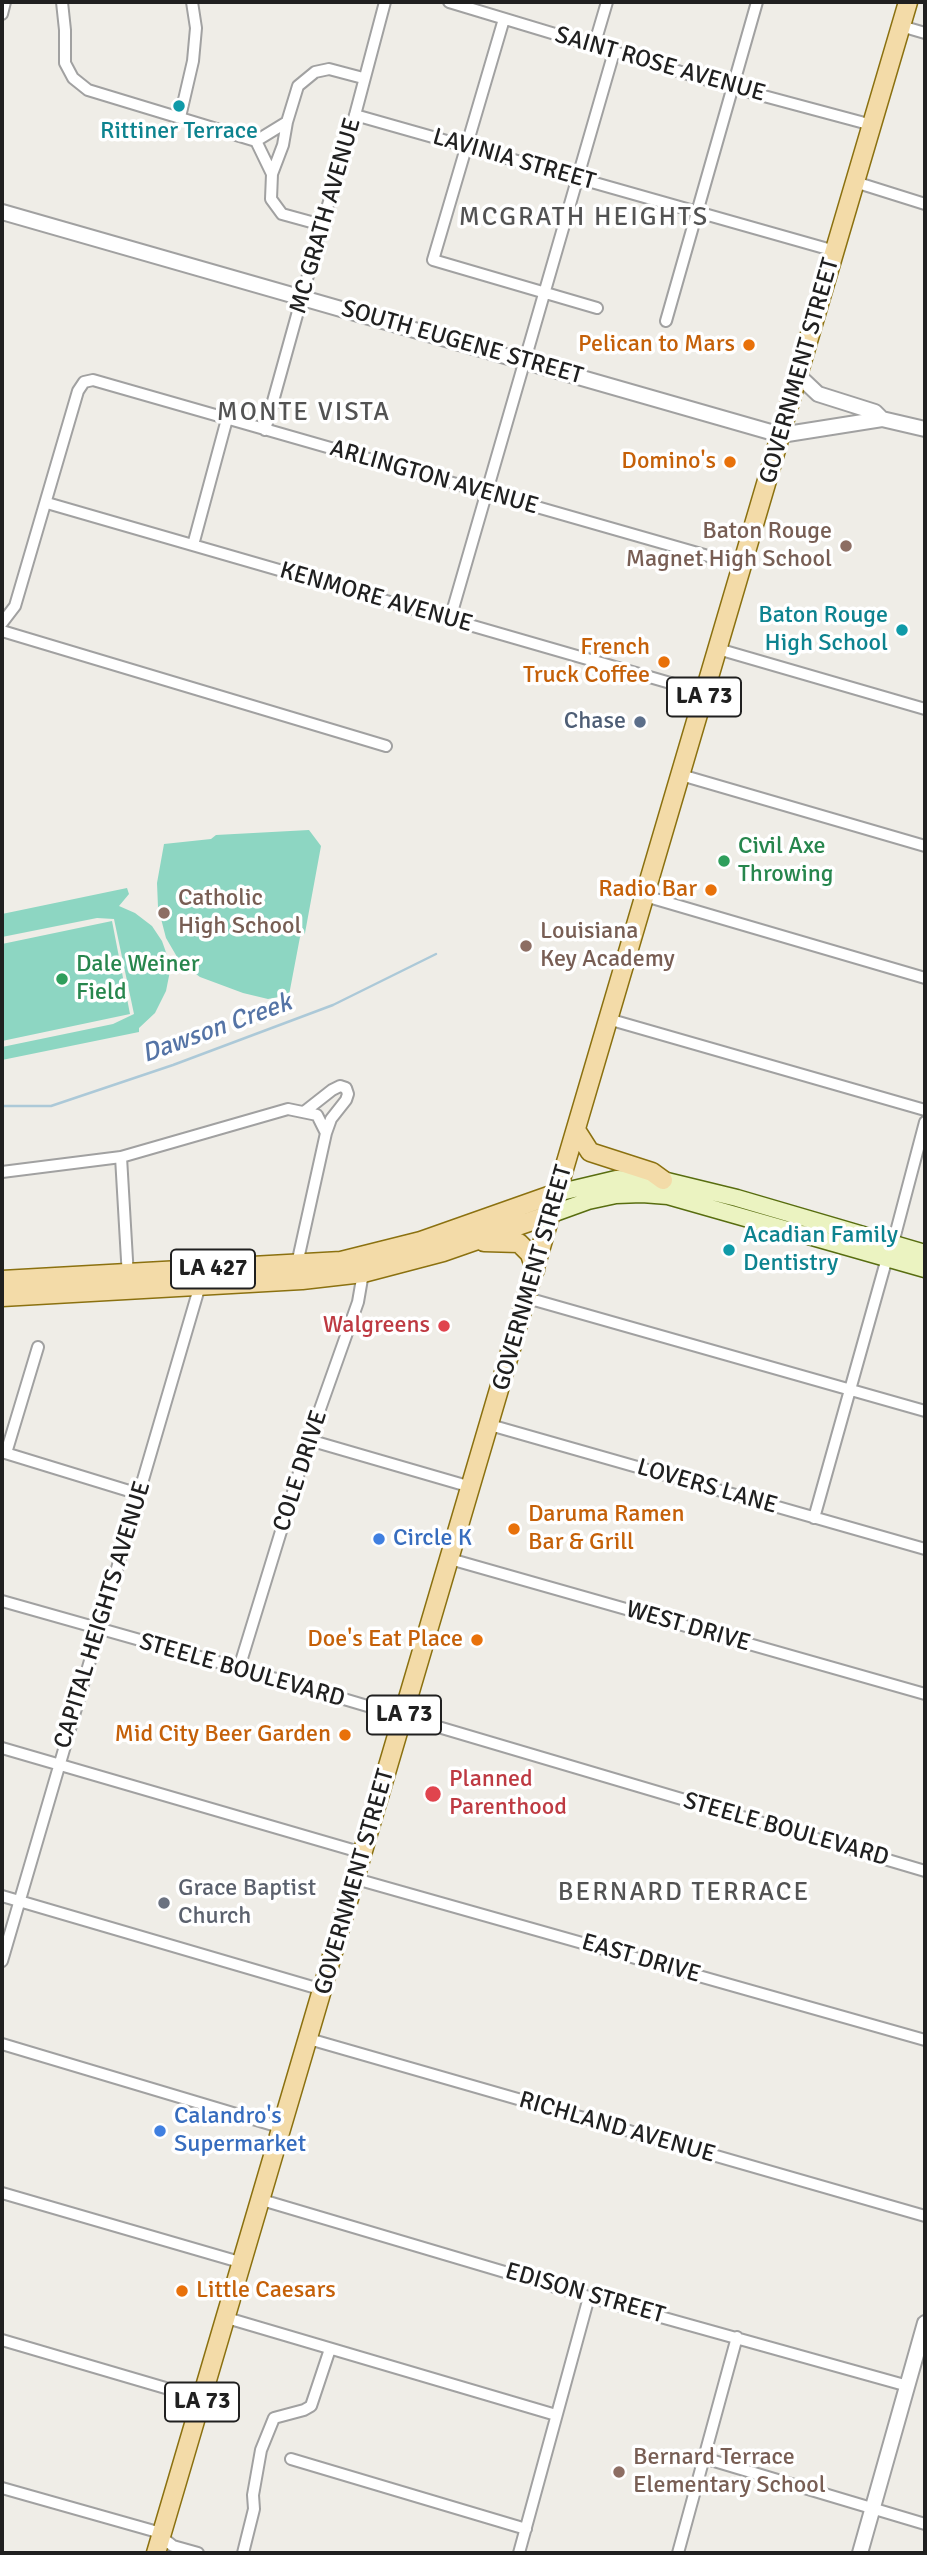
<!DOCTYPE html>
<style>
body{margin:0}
#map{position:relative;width:927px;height:2555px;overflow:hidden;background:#efede7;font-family:Signika,sans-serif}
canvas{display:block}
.frame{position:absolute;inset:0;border:4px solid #202020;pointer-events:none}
</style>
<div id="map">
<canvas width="927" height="2555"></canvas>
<div class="frame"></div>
</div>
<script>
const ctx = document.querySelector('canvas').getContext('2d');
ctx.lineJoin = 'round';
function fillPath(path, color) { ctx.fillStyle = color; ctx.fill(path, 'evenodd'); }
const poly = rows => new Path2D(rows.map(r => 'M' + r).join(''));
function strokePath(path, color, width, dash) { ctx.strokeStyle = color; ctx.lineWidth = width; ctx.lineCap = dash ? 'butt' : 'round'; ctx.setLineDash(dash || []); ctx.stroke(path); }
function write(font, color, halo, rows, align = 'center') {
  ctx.font = font + ' Signika,sans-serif'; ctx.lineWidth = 7; ctx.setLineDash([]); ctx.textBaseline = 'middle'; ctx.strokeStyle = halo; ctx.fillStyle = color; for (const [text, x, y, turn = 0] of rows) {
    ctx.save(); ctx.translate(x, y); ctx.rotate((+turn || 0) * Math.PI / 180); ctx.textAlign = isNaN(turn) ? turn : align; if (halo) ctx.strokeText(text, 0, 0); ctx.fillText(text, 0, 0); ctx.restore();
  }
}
const pitch = poly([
 [309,830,321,846,305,933,300,937,289,995,268,999,243,993,200,977,180,962,166,938,158,907,157,883,164,844,211,839,216,835],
 [127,888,129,894,119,906,135,913,152,926,162,941,168,958,170,971,166,991,155,1013,139,1028,139,1032,2,1060,2,1047,113,1024,134,1014,114,919,97,918,2,937,2,914],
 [112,921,130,1014,2,1041,2,944]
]);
const stream = poly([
 [2,1106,51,1106,173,1065,333,1005,436,954]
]);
const minor = poly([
 [62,2,65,30,65,63,73,78,88,90,256,141,287,122,298,86,315,72,329,69,363,78],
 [449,2,734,88,872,125],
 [2,14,5,2],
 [504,19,433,260,597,308],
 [901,26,925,33],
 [594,46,607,2],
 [355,115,835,251],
 [180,117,193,61,196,28,192,2],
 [256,141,272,174,271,199,282,214,322,225],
 [272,174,283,145,287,122],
 [855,182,925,204],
 [666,321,757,2],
 [265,430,322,225,355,115,385,2],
 [47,503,705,693],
 [193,545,227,419],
 [450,619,614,52],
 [2,623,15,606,78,391,84,382,93,380,743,566],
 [2,631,386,746],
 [718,649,925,709],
 [681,775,925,846],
 [645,896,925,978],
 [608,1019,925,1110],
 [304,1112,332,1090,340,1086,346,1088,348,1094,346,1100,331,1119,326,1133],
 [121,1157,128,1277],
 [2,1172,121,1157,288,1109,317,1115,326,1133,297,1264],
 [527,1298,925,1411],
 [490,1425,925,1549],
 [309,1440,471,1487],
 [2,1452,139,1494],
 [6,1453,38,1347],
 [814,1518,887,1258,893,1243,925,1122],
 [450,1559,925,1694],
 [2,1601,239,1668,925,1871],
 [239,1668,309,1440,358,1302,363,1273],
 [2,1748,363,1853],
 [356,1879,925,2040],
 [2,1896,323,1990],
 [2,1961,198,1292,195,1282],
 [309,2039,925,2216],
 [2,2044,283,2128],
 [2,2193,243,2263],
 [262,2200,589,2297,908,2386],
 [227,2318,556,2415],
 [2,2340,203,2399],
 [704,2458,925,2524],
 [291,2459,526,2529],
 [2,2488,154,2531,173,2546,198,2553],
 [243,2553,254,2509,253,2495,261,2450,274,2418,304,2410,311,2406,330,2349],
 [519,2553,589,2297],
 [678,2553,737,2337]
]);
const tertiary = poly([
 [2,212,781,435,882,419,925,429],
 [799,376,818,394,875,412,882,419],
 [860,2553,925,2323]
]);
const secondary = poly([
 [557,1193,616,1179,663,1180,737,1198,925,1253],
 [552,1214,588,1201,616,1195,642,1194,668,1196,925,1269]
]);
const primary = poly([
 [576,1130,590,1152,652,1172,663,1180],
 [484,1242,519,1243,530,1254,535,1270],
 [2,1280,341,1261,421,1241,557,1193],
 [2,1297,302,1280,363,1273,443,1252,552,1214],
 [156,2553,908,2]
]);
const markers = [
 [179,106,7,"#0f9aa8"],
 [749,345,7,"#e8710a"],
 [730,462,7,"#e8710a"],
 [846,546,7,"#8d6e63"],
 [902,630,7,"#0f9aa8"],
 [664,662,7,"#e8710a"],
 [640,722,7,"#5c6f8a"],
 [724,861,7,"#2e9e5b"],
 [711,890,7,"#e8710a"],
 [164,913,7,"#8d6e63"],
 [526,946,7,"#8d6e63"],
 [62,979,7,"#2e9e5b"],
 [729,1250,7,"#0f9aa8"],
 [444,1326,7,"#e0444e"],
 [514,1529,7,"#e8710a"],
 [379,1539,7,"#3f7fe0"],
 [477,1640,7,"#e8710a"],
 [345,1735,7,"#e8710a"],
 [433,1794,9,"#e0444e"],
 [164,1903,7,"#6b7280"],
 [160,2131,7,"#3f7fe0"],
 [182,2291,7,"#e8710a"],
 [619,2472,7,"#8d6e63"]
];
const shields = [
 [704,697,74],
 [213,1269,84],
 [404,1715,74],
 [202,2402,74]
];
const shieldNames = [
 ["LA 73",704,697],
 ["LA 427",213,1269],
 ["LA 73",404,1715],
 ["LA 73",202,2402]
];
const streetNames = [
 ["SAINT ROSE AVENUE",660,65,16],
 ["LAVINIA STREET",514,160,16],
 ["MC GRATH AVENUE",326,216,-74],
 ["SOUTH EUGENE STREET",462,343,16],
 ["GOVERNMENT STREET",800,371,-74],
 ["ARLINGTON AVENUE",434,478,16],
 ["KENMORE AVENUE",376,598,16],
 ["GOVERNMENT STREET",533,1278,-74],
 ["COLE DRIVE",301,1471,-72],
 ["LOVERS LANE",707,1487,16],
 ["CAPITAL HEIGHTS AVENUE",103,1615,-73],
 ["WEST DRIVE",688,1627,16],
 ["STEELE BOULEVARD",242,1671,16],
 ["STEELE BOULEVARD",786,1830,16],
 ["GOVERNMENT STREET",355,1882,-74],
 ["EAST DRIVE",641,1959,16],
 ["RICHLAND AVENUE",617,2128,16],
 ["EDISON STREET",585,2294,16]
];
const cultureNames = [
 ["Rittiner Terrace",179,132],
 ["Baton Rouge",888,616,"right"],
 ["High School",888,644,"right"],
 ["Acadian Family",743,1236,"left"],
 ["Dentistry",743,1264,"left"]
];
const foodNames = [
 ["Pelican to Mars",735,345],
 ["Domino's",716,462],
 ["French",650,648],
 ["Truck Coffee",650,676],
 ["Radio Bar",697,890],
 ["Daruma Ramen",528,1515,"left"],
 ["Bar & Grill",528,1543,"left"],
 ["Doe's Eat Place",463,1640],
 ["Mid City Beer Garden",331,1735],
 ["Little Caesars",196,2291,"left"]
];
const educationNames = [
 ["Baton Rouge",832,532,"right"],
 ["Magnet High School",832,560,"right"],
 ["Catholic",178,899],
 ["High School",178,927],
 ["Louisiana",540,932],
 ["Key Academy",540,960],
 ["Bernard Terrace",633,2458],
 ["Elementary School",633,2486]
];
const serviceNames = [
 ["Chase",626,722]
];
const leisureNames = [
 ["Civil Axe",738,847],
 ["Throwing",738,875],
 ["Dale Weiner",76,965],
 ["Field",76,993]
];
const healthNames = [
 ["Walgreens",430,1326],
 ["Planned",449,1780,"left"],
 ["Parenthood",449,1808,"left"]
];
const shopNames = [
 ["Circle K",393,1539],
 ["Calandro's",174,2117],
 ["Supermarket",174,2145]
];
const worshipNames = [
 ["Grace Baptist",178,1889],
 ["Church",178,1917]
];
const neighbourhoodNames = [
 ["MCGRATH HEIGHTS",584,218],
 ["MONTE VISTA",304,413],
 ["BERNARD TERRACE",684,1893]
];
const waterNames = [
 ["Dawson Creek",217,1029,-20]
];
fillPath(pitch, '#8dd6c2');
strokePath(stream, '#acc9d8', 2.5);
strokePath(minor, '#a1a1a1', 14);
strokePath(tertiary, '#a1a1a1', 18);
strokePath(secondary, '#586d10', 19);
strokePath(primary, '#8b7110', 21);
strokePath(minor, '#fff', 10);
strokePath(tertiary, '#fff', 14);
strokePath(secondary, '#ebf3c1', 16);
strokePath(primary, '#f3dba8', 18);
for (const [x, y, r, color] of markers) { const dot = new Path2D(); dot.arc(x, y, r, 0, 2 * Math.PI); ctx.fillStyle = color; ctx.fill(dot); strokePath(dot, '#fff', 2.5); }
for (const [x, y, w] of shields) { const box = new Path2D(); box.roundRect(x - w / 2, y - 19.5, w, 39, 5); ctx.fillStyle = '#fff'; ctx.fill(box); strokePath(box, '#202020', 2); }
write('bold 23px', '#202020', null, shieldNames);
write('24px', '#202020', '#fff', streetNames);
write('24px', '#0d838f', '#fff', cultureNames);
write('24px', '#c56008', '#fff', foodNames, 'right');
write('24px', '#785e54', '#fff', educationNames, 'left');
write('24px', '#4e5e75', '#fff', serviceNames, 'right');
write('24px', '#27864d', '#fff', leisureNames, 'left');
write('24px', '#be3a42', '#fff', healthNames, 'right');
write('24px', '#366cbe', '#fff', shopNames, 'left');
write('24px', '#5b616d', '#fff', worshipNames, 'left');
ctx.letterSpacing = '2px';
write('26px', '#535353', '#fff', neighbourhoodNames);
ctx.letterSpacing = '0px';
write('italic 26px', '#5574a6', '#fff', waterNames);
</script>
